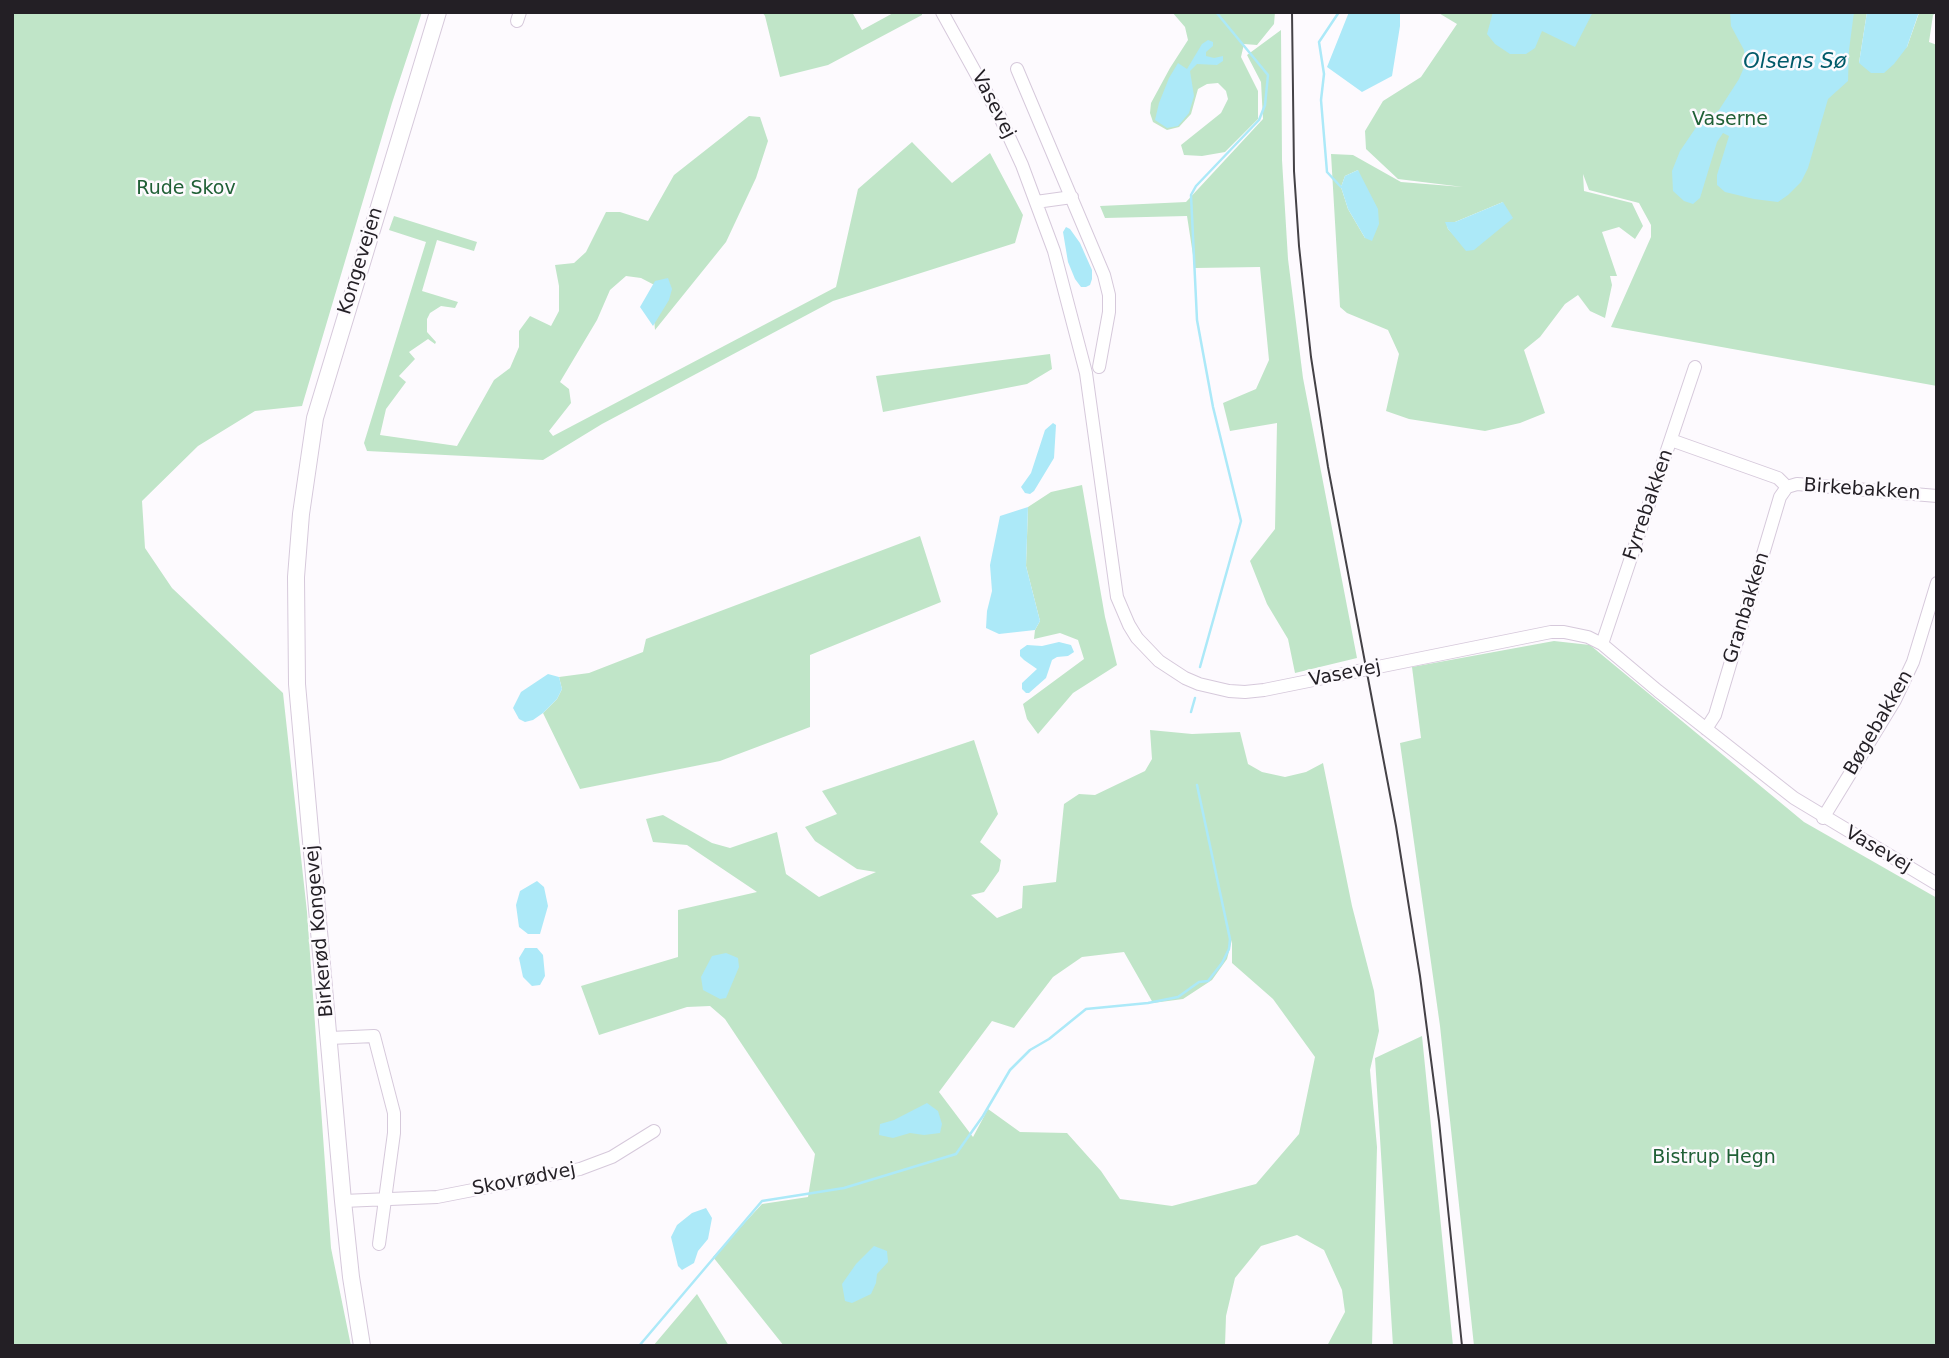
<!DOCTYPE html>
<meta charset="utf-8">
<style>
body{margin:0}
#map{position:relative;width:1949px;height:1358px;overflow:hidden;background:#fdfafe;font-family:"DejaVu Sans",sans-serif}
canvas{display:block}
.frame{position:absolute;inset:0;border:14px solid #231f25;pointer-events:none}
</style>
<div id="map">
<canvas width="1949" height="1358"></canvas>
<div class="frame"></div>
</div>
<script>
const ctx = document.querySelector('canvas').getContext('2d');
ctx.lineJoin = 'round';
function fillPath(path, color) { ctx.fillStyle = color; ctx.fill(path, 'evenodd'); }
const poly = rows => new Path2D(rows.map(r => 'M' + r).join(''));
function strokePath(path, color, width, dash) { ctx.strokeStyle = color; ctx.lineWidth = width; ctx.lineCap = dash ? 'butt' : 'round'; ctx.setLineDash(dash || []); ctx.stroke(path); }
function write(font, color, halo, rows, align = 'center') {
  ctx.font = font + ' "DejaVu Sans",sans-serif'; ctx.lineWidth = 5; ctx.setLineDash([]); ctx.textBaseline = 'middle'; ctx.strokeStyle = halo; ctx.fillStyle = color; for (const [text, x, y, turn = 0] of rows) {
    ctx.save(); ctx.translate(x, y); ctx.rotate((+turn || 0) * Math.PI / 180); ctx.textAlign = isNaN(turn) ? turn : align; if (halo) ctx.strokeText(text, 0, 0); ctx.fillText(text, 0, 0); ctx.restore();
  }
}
const green = poly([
 [12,12,422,12,392,103,302,406,255,411,198,446,142,501,145,548,172,588,283,693,307,912,331,1248,351,1346,12,1346],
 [762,12,852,12,862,30,895,12,922,12,922,15,828,65,780,77,765,16],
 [1172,12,1275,12,1274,24,1257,45,1244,44,1241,57,1258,91,1258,119,1225,152,1202,156,1184,155,1181,145,1221,113,1228,99,1226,91,1218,83,1207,84,1198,89,1191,114,1179,127,1167,130,1153,122,1150,113,1151,103,1170,68,1188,40,1185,27],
 [1437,12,1867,12,1859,63,1907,47,1919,13,1937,12,1933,15,1929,42,1937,45,1937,386,1611,327,1651,237,1651,225,1639,203,1589,190,1583,174,1584,191,1632,203,1643,226,1635,239,1619,227,1602,232,1617,276,1610,276,1612,285,1605,318,1590,311,1578,295,1565,304,1540,337,1524,350,1545,413,1520,423,1485,431,1409,419,1386,411,1399,354,1388,330,1347,313,1340,307,1331,154,1353,155,1401,182,1463,187,1398,179,1366,149,1365,131,1383,101,1421,77,1457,24],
 [1358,170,1365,238,1348,209,1341,187,1345,176],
 [1503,202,1457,238,1448,229,1446,222,1455,222],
 [1281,30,1282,160,1288,259,1303,378,1357,658,1295,673,1288,639,1267,604,1250,561,1275,529,1277,423,1230,431,1223,403,1256,389,1269,360,1260,267,1195,268,1187,216,1105,218,1100,206,1186,202,1263,119,1261,82,1247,55],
 [749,116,760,117,768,141,756,178,726,242,655,330,654,319,664,290,641,278,626,276,610,290,597,320,560,382,569,389,571,403,549,431,553,436,836,287,858,189,912,142,952,183,990,153,1023,215,1015,243,833,301,602,424,543,460,367,451,364,443,426,242,389,230,394,216,477,242,474,251,437,240,422,291,458,302,455,308,441,306,430,313,427,319,427,332,436,342,435,344,428,339,409,352,415,359,399,376,406,382,386,409,380,435,457,446,494,380,510,368,519,347,519,331,530,316,551,326,559,311,559,286,555,265,574,263,586,252,606,212,620,212,648,221,674,175],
 [1050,354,1052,369,1027,384,883,412,876,376],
 [1082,485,1105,617,1117,665,1073,693,1038,734,1027,719,1023,704,1084,659,1078,640,1060,633,1034,639,1035,630,1040,621,1026,566,1028,507,1051,492],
 [920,536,941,602,810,655,810,727,720,761,580,789,543,713,557,699,562,689,559,677,589,673,643,652,646,639],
 [1554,641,1590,645,1804,822,1937,898,1937,1346,1474,1346,1440,1026,1400,743,1421,738,1412,667],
 [1150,730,1192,734,1240,732,1248,764,1262,772,1285,777,1306,772,1323,763,1352,906,1374,991,1379,1031,1370,1070,1377,1147,1372,1346,1327,1346,1345,1312,1342,1290,1324,1250,1297,1235,1261,1246,1235,1278,1226,1316,1225,1346,784,1346,713,1257,762,1204,808,1197,815,1154,725,1019,710,1006,687,1007,599,1035,581,986,678,957,678,910,757,892,687,845,653,842,646,819,663,815,712,843,730,848,777,832,786,874,819,897,876,872,857,869,815,841,805,827,837,814,822,791,974,740,998,814,980,842,1001,860,999,871,984,892,971,895,997,918,1022,908,1023,886,1056,882,1064,804,1079,794,1095,795,1145,771,1152,759],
 [1232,940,1232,963,1273,999,1315,1057,1299,1134,1256,1184,1172,1206,1120,1199,1101,1171,1067,1133,1020,1132,988,1109,973,1137,939,1092,992,1021,1014,1028,1053,977,1082,957,1124,952,1153,1003,1183,999,1212,980,1227,959],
 [1422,1036,1453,1346,1393,1346,1375,1058],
 [697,1294,729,1346,653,1346]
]);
const water = poly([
 [1349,12,1400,12,1400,26,1392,76,1362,92,1327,67],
 [1493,12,1593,12,1575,47,1542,31,1535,48,1526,54,1510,54,1495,44,1487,34],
 [1730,12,1854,12,1849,50,1848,81,1828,99,1808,168,1801,182,1788,195,1778,202,1754,199,1725,192,1717,185,1717,175,1729,136,1723,133,1717,142,1700,198,1693,204,1684,201,1673,191,1672,171,1680,151,1697,126,1719,110,1739,79,1745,65,1744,50,1731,26],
 [1867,12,1919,12,1907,47,1894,64,1884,73,1871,73,1859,63],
 [1208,40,1213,42,1213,46,1206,52,1206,56,1214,58,1223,56,1223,61,1217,65,1197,64,1190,71,1194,96,1189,113,1178,126,1167,128,1155,120,1159,103,1169,78,1178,63,1187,69,1202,44],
 [1358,170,1378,209,1379,224,1372,241,1365,238,1348,209,1341,187,1345,176],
 [1503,202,1513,218,1474,250,1466,251,1448,229,1445,222,1455,222],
 [1066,227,1070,229,1080,243,1092,270,1092,279,1090,285,1086,287,1081,287,1075,279,1068,262,1063,232],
 [668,278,672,289,669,300,653,326,640,307,655,281],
 [1053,423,1056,425,1054,458,1034,491,1030,494,1025,493,1021,487,1031,473,1045,430],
 [1028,507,1026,566,1040,621,1035,630,999,634,986,628,987,611,992,591,990,565,1000,516],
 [1059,642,1071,645,1074,652,1068,656,1057,657,1052,660,1046,678,1029,693,1026,693,1022,689,1022,683,1037,669,1024,660,1020,656,1020,650,1027,645,1042,646],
 [548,674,559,677,562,689,557,699,543,713,533,720,525,722,519,719,513,708,521,692],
 [537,881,544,887,548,906,540,934,528,934,519,927,516,905,520,891],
 [525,948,537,948,543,955,545,976,540,985,532,986,523,977,519,958],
 [726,953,738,958,739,967,726,998,720,999,703,990,701,977,712,956],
 [927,1103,938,1111,942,1124,940,1133,924,1135,910,1133,893,1138,879,1135,880,1124,894,1120],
 [706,1208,712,1218,708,1239,698,1251,694,1263,682,1270,678,1266,671,1237,677,1225,692,1213],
 [874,1246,887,1251,888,1262,877,1274,876,1283,871,1294,852,1303,845,1301,842,1284,856,1264]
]);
const stream = poly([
 [1339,12,1319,42,1324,74,1321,100,1327,172,1341,187],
 [1200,667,1241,521,1213,407,1197,320,1191,195,1196,186,1259,120,1265,105,1268,75,1216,12],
 [1191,712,1195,698],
 [639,1346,762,1201,844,1188,956,1154,983,1116,1010,1070,1030,1050,1049,1039,1086,1009,1148,1003,1178,997,1199,982,1208,981,1222,963,1229,949,1230,939,1197,785]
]);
const minor = poly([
 [942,12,1000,117,1022,165,1054,251,1086,373,1117,597,1129,625,1137,638,1159,661,1185,678,1199,684,1229,691,1245,692,1264,690,1551,632,1564,632,1588,637,1602,644,1658,691,1794,798,1937,884],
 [517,21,520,12],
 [1017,69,1104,275,1109,295,1109,312,1099,367],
 [1036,202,1072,197],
 [1671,440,1778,478,1787,487,1797,484,1937,496],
 [1602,644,1695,367],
 [1706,729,1715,715,1780,497,1787,487],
 [1823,818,1895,700,1913,662,1937,583],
 [330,1038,374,1036,394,1113,394,1133,379,1244],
 [343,1201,437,1197,580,1169,612,1157,654,1131]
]);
const major = poly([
 [362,1346,351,1277,343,1201,297,684,296,577,301,514,315,418,438,12]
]);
const tram = poly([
 [1292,12,1294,171,1299,246,1311,357,1328,467,1396,826,1420,976,1439,1121,1462,1346]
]);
const streetNames = [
 ["Vasevej",993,105,63],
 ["Kongevejen",361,261,-73],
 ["Birkebakken",1862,490,4],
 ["Fyrrebakken",1649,505,-71],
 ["Granbakken",1747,608,-73],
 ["Vasevej",1345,674,-11],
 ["Bøgebakken",1879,723,-60],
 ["Vasevej",1878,850,30],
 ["Birkerød Kongevej",320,931,-95],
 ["Skovrødvej",524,1180,-11]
];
const parkNames = [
 ["Vaserne",1730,120],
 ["Rude Skov",186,189],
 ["Bistrup Hegn",1714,1158]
];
const waterNames = [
 ["Olsens Sø",1795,63]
];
fillPath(green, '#c0e5c8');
fillPath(water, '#ace9f8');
strokePath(stream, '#ace9f8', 2.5);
strokePath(minor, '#d6c9db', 14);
strokePath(major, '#d6c9db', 18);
strokePath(minor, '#fff', 12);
strokePath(major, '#fff', 16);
strokePath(tram, '#444146', 2);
write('19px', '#231f25', '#fdfafe', streetNames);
write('19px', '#206036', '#fdfafe', parkNames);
write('italic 21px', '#005a69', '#fdfafe', waterNames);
</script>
